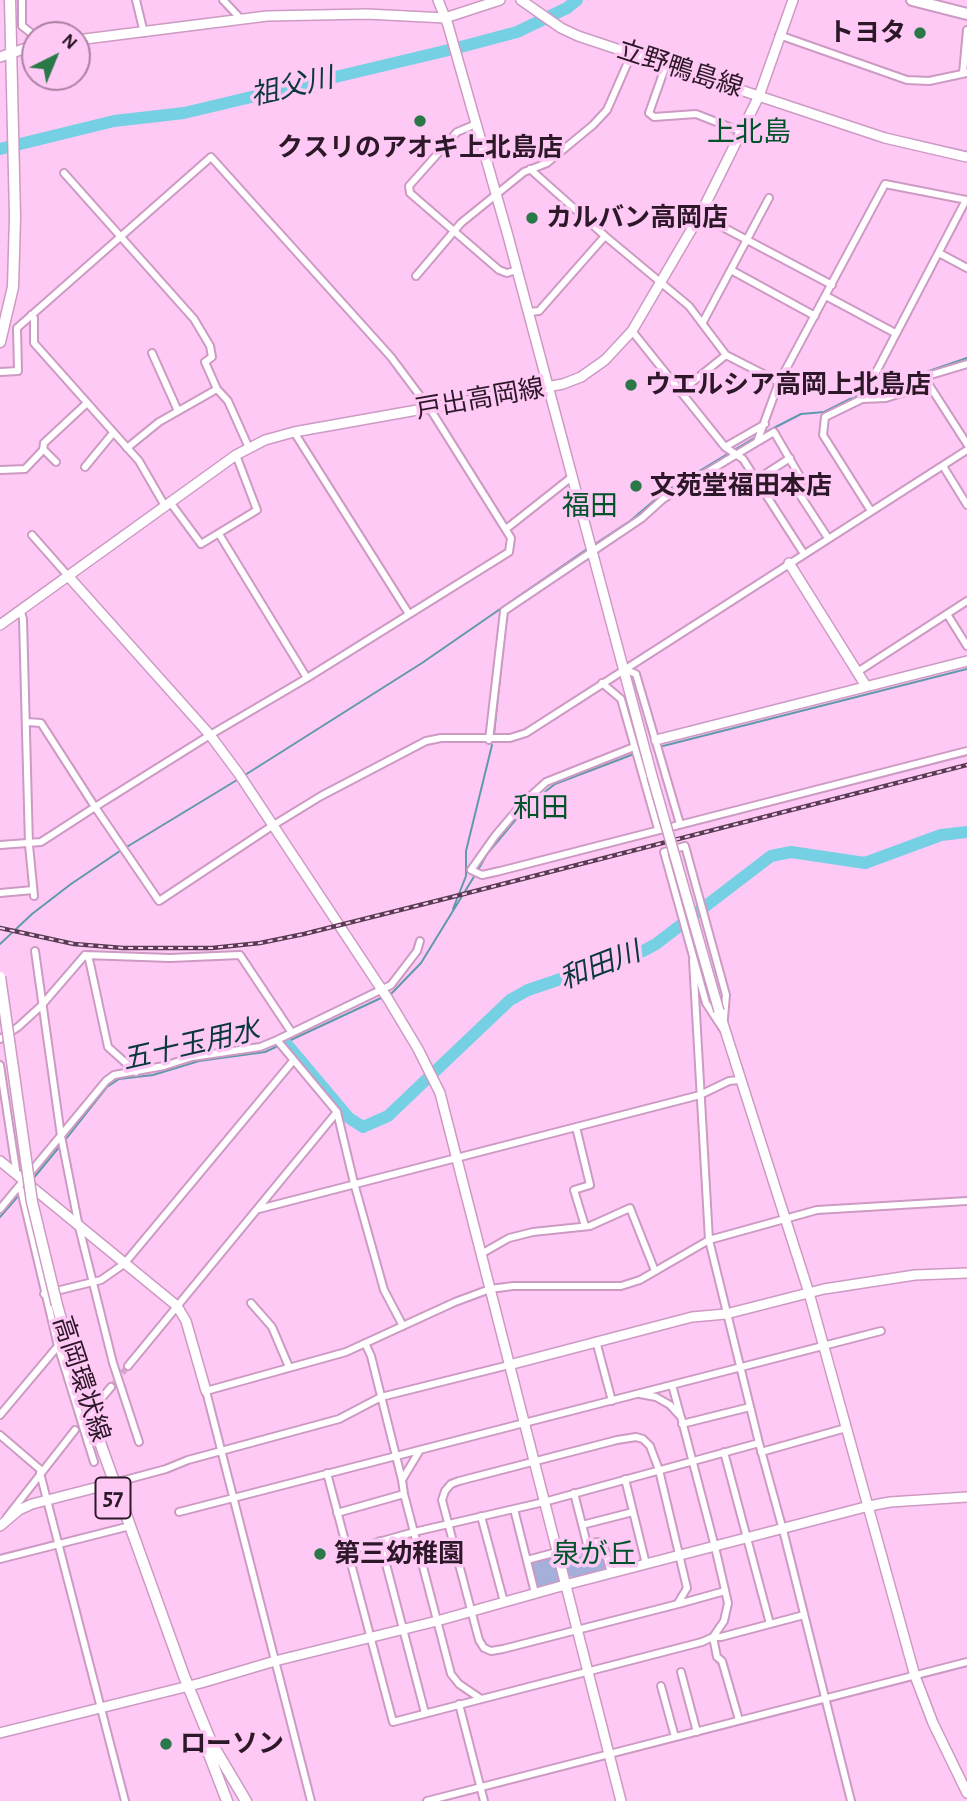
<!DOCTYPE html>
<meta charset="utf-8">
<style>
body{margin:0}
#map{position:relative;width:967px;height:1801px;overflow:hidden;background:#ffc9f5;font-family:"Alegreya Sans",sans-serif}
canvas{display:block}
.north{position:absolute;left:21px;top:21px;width:70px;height:70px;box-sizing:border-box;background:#ffc9f5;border:2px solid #ab82a3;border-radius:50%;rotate:43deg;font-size:19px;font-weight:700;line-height:28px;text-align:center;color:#2c1828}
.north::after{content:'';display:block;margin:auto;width:24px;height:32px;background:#2a7847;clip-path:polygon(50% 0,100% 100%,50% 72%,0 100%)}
</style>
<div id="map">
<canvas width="967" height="1801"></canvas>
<div class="north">N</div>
</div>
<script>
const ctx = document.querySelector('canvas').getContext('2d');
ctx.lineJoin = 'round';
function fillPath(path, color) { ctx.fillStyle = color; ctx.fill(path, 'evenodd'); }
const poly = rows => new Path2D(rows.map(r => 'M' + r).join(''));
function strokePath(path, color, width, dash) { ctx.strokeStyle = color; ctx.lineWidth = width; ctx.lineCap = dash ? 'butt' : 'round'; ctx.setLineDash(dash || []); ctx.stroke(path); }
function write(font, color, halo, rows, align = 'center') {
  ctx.font = font + ' "Alegreya Sans","Noto Sans JP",sans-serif'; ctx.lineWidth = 7; ctx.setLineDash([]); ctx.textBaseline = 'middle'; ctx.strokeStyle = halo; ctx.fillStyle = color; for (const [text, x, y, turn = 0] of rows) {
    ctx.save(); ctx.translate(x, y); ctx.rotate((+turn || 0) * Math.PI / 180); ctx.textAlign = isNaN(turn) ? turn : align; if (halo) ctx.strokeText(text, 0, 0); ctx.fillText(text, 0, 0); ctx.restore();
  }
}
const green = poly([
 [598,1544,602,1547,606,1569,574,1578,569,1576,563,1556],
 [554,1555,560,1576,558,1582,540,1587,536,1584,531,1564,534,1560]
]);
const stream = poly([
 [868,395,887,394,908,385,923,373,967,358],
 [764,433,801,414,824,412,856,396,862,396],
 [734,450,756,437],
 [595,544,630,521,663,493,729,453],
 [494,734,507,613],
 [659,747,967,669],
 [245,775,422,663,587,549],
 [125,848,237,780],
 [478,870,487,854,527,806,555,784,634,754],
 [453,909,466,876,466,851,492,745],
 [0,944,32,914,71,884,120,851],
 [390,995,421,963,475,875],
 [66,1139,107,1087,119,1079,153,1075,199,1061,265,1052,381,998],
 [32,1180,60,1146],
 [0,1217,19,1195]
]);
const river = poly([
 [0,149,114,121,184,113,453,49,517,32,567,8,577,0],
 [285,1042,349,1118,363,1127,388,1116,510,1000,528,990,643,951,656,944,771,856,791,852,865,863,941,835,967,832]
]);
const streetTunnel = poly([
 [111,1387,128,1366]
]);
const street = poly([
 [22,0,22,26,35,36],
 [136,0,144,33],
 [223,0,240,18],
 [779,35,907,80,929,81,967,73],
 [666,65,649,113,654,117,696,114,742,132],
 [963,73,967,30],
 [476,124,457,132,409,186,410,193,499,270,507,273,517,270],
 [530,169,605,236,689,306,726,355],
 [64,173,194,319,210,346,212,357,205,362,217,389,228,401,249,448],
 [700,215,832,285],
 [939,253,967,268],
 [731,270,815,316],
 [416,276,461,223,524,172,547,163,593,125,607,110,632,53],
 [826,296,895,333],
 [529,312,539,311,605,236],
 [31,315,34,318,34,343,139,461,165,506],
 [703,322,769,198],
 [632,331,725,447,743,459,804,554],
 [152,353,178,411],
 [0,372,18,371,17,328,211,157,391,357,432,412,511,538,509,552,307,678,210,735,95,807,159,901,272,826,321,796,426,741,441,738,510,738,526,733,967,450],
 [924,377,967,444],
 [680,392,726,355,779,382],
 [862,399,886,398,905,392,924,377,967,364],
 [294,432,409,614],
 [759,441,774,432,802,480,798,492,828,538],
 [725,447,765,424],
 [127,448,159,422,217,389],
 [43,449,56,462],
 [943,466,967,505],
 [85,467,113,433],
 [0,470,25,469,43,450,44,443,87,403],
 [756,480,790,458],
 [170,502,201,544,257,510,236,455],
 [871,511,823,435,825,417,862,399,966,200],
 [506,529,573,476],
 [219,534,307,678],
 [32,535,69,577],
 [21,612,23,619,29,845,34,896],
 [947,614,967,646],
 [624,669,636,674,680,824],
 [859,671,967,601],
 [602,683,621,699,658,829],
 [489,740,504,611,642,518,663,499,757,442,779,382,885,184,967,200],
 [634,747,546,782,523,803,495,836,471,870,482,875,500,871,967,751],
 [0,845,41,842,95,807,41,723,27,722],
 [685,846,726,995,723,1029,706,1003,664,852,685,846],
 [0,893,33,890],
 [35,951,61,1136,79,1227,113,1363,139,1442],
 [85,955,170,958,240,955,292,1033],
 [693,960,709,1240,759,1443,783,1530,851,1801],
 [0,1039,18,1027,41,1006,85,955,89,959,108,1047,136,1072],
 [277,1040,337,1112,354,1183,384,1290,403,1326],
 [0,1065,16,1170],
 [576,1127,590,1185,574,1190,585,1226],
 [21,1190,58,1346,94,1462],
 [0,1209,106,1081,114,1075,164,1066,192,1057,260,1047,277,1040,391,985,417,951,420,941],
 [259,1209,700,1095,729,1081,739,1080],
 [481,1254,509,1238,533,1232,590,1226,630,1208,655,1271],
 [44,1294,101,1280,124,1264,293,1061],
 [251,1303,272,1327,289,1367],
 [596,1341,612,1401],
 [365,1343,371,1356,402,1480],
 [128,1366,337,1112],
 [672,1385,680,1414],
 [640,1394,656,1397,670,1405,681,1417,715,1547,728,1603,724,1621,713,1637,717,1657,722,1661,739,1720],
 [95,1406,111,1387],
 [0,1415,58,1346],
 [682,1424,750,1407],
 [0,1435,42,1471],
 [420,1450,402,1480,404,1494,451,1674,459,1684,481,1699],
 [724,1452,770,1624],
 [761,1452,846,1428],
 [40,1473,125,1801],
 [327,1473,393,1722,702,1642,713,1637,721,1637,804,1615],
 [625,1479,646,1564],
 [114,1483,166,1469,188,1460,339,1419,381,1397,509,1365],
 [574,1493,587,1544,598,1542,603,1544,611,1573],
 [514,1509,535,1593],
 [179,1512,881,1331],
 [337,1513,404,1494],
 [481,1516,504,1602],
 [7,1517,75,1430],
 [582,1525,633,1512],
 [380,1541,425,1713],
 [347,1551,414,1532,544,1502,759,1443],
 [0,1559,130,1526],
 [527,1560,557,1552],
 [678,1603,687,1588,659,1470,650,1446,643,1439,636,1437,617,1440,459,1481,451,1484,445,1491,442,1500,475,1625,479,1640,484,1648,491,1651,503,1649,682,1603,725,1591],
 [681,1672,697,1732],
 [661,1686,675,1737],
 [459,1704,484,1801],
 [311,1801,206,1391,346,1352,455,1302,490,1289,513,1286,621,1286,640,1280,709,1240,817,1210,967,1201],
 [427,1801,967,1662]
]);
const secondary = poly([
 [438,0,448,25,508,236,652,776],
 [521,0,561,28,578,36,885,138,967,157],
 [77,40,267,16,367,14,445,18,500,0],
 [0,57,35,45],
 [789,563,866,686],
 [69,577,210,735,239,774,388,999,418,1049,440,1093,621,1801],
 [0,625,236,455,265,440,294,432,563,384,581,377,605,360,632,331,700,215,759,96,793,0],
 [656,740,967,661],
 [719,1011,809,1293,915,1676,933,1723,967,1793],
 [0,1161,177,1306,186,1321,206,1391],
 [509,1365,692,1317,726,1314,824,1289,915,1275,967,1273],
 [0,1526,19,1510,32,1504,114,1483],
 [0,1733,201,1683,275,1661,437,1621,565,1585,869,1506,890,1502,967,1497]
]);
const primary = poly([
 [0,342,13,287,15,217,10,0],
 [57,1305,73,1362,102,1448,184,1676,211,1742,246,1801],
 [202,1736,227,1801]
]);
const highway = poly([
 [912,0,967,14]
]);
const rail = poly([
 [0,928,74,944,123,948,212,948,260,943,304,934,452,897,967,765]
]);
const secondaryBridge = poly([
 [652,776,719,1011]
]);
const primaryBridge = poly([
 [0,977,32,1202,57,1305]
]);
const markers = [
 [920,33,7,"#2a7847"],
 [420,121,7,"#2a7847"],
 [532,218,7,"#2a7847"],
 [631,385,7,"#2a7847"],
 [636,486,7,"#2a7847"],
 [320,1554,7,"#2a7847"],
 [166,1744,7,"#2a7847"]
];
const shields = [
 [113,1498,35]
];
const shieldNames = [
 ["57",113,1498]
];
const poiNames = [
 ["トヨタ",906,33,"right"],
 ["クスリのアオキ上北島店",420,148,"center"],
 ["カルバン高岡店",546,218],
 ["ウエルシア高岡上北島店",645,385],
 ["文苑堂福田本店",650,486],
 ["第三幼稚園",334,1554],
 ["ローソン",180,1744]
];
const streetNames = [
 ["立野鴨島線",680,69,18],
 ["戸出高岡線",480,399,-10],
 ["高岡環状線",81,1379,72]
];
const waterNames = [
 ["祖父川",292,87,-13],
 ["和田川",600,966,-21],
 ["五十玉用水",191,1045,-13]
];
const neighbourhoodNames = [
 ["上北島",749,133],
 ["福田",590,507],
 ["和田",541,809],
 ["泉が丘",594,1555]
];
fillPath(green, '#a4b0da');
strokePath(stream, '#6099ab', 2);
strokePath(river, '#76d0e3', 12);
strokePath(streetTunnel, '#d5a6cc', 6, [6, 3]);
strokePath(street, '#cd9ac4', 10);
strokePath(secondary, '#cd9ac4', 12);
strokePath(primary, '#cd9ac4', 13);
strokePath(highway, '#cd9ac4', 14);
strokePath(street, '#fff', 6);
strokePath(secondary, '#fff', 9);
strokePath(primary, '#fff', 10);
strokePath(highway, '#fff', 10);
strokePath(rail, '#573c52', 4.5);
strokePath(rail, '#ffc9f5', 2, [5]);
strokePath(secondaryBridge, '#cd9ac4', 12, []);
strokePath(primaryBridge, '#cd9ac4', 13, []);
strokePath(secondaryBridge, '#fff', 9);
strokePath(primaryBridge, '#fff', 10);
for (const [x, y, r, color] of markers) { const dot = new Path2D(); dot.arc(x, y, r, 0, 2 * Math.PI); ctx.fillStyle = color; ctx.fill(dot); strokePath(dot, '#ffc9f5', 2.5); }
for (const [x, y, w] of shields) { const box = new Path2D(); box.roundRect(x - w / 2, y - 20.5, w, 41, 5); ctx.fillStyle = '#ffc9f5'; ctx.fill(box); strokePath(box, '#2c1828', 2); }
write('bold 24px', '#2c1828', null, shieldNames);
write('bold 26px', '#2c1828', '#ffc9f5', poiNames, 'left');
write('26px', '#2c1828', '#ffc9f5', streetNames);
write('italic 28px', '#0b373f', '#ffc9f5', waterNames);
write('28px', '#005328', '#ffc9f5', neighbourhoodNames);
</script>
